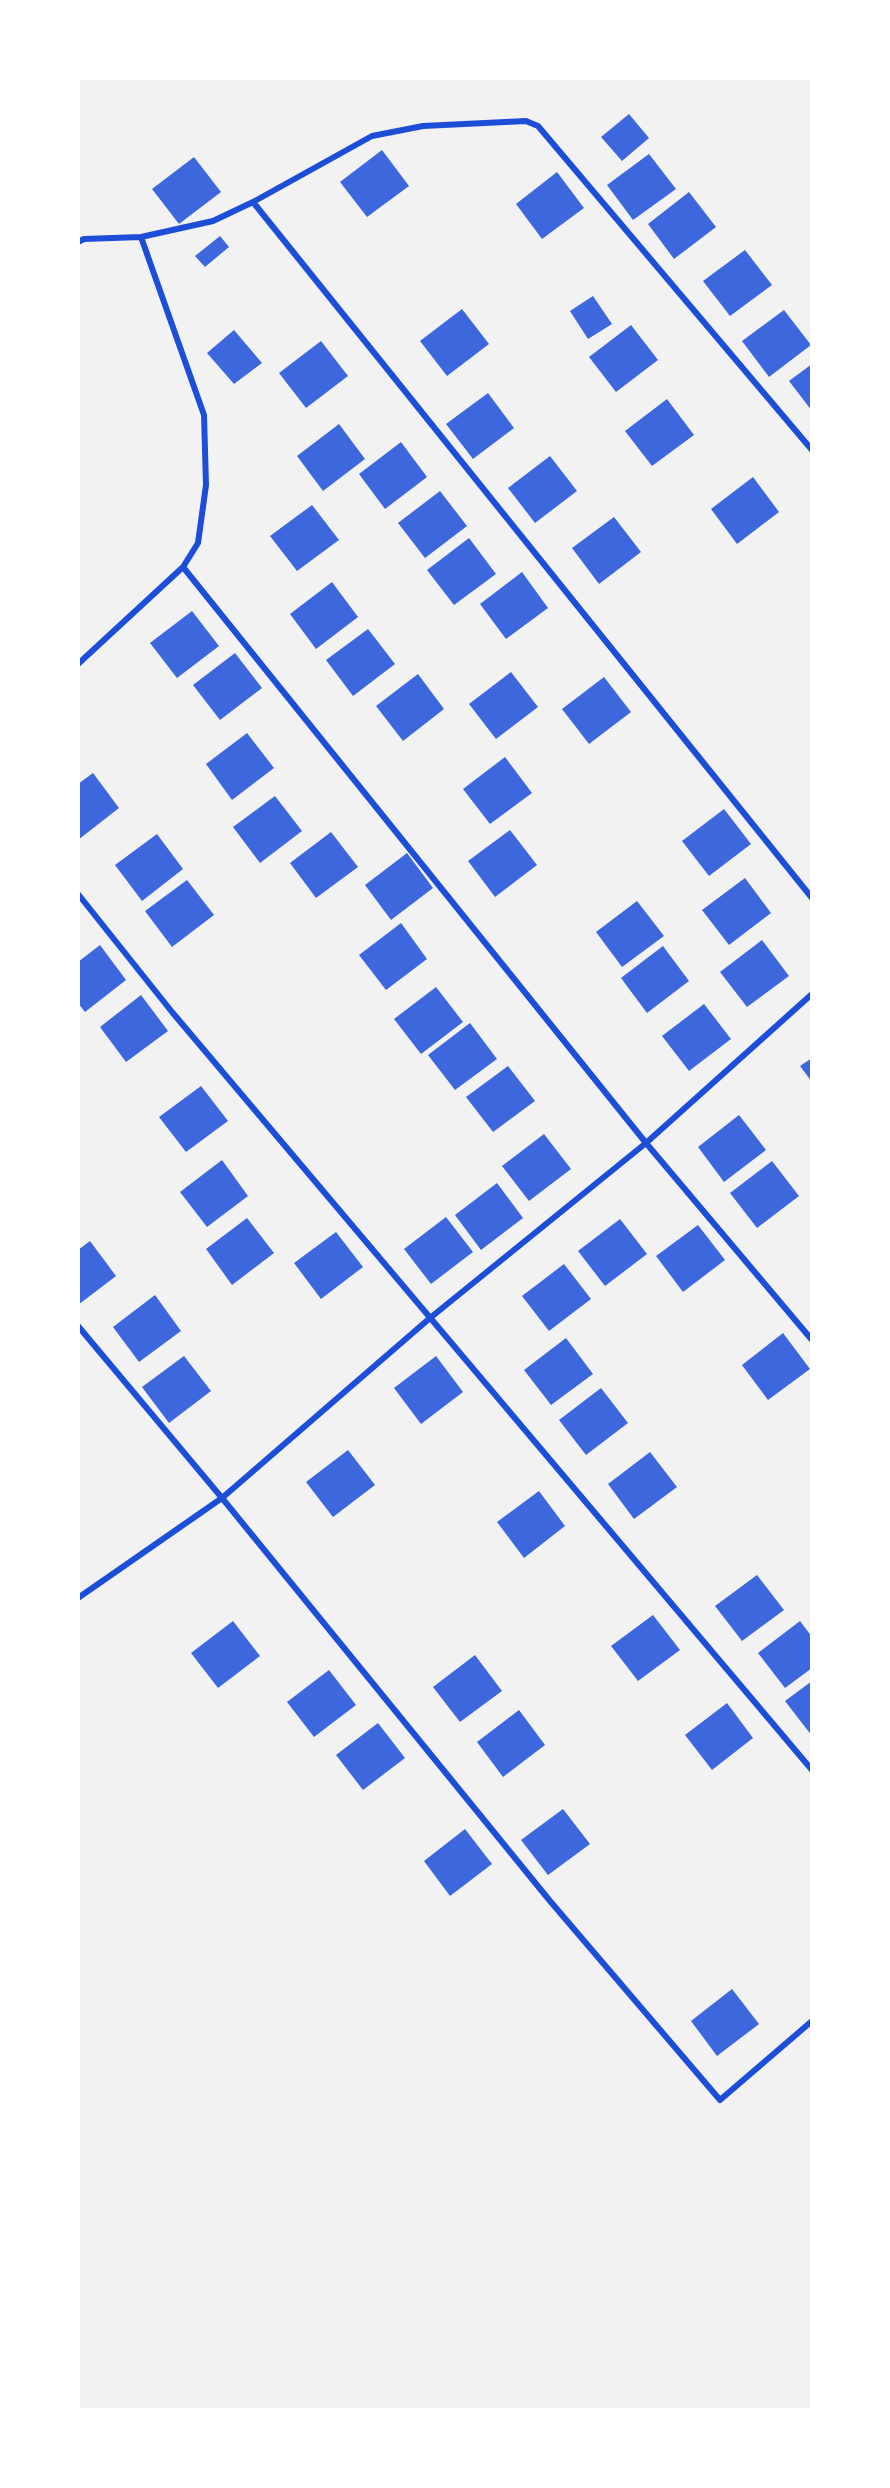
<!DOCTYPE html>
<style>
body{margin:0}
#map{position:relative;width:890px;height:2488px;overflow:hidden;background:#f2f2f2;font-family:"Exo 2",sans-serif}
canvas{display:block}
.frame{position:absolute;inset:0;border:80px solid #fff;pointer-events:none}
</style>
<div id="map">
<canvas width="890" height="2488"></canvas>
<div class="frame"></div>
</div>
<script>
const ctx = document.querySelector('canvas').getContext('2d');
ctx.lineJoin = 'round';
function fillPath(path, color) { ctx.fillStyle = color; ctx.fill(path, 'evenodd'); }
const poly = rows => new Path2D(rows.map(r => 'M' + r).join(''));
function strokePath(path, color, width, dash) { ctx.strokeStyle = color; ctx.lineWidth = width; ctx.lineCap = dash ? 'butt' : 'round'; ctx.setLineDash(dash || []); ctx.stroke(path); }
const building = poly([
 [629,114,649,138,622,161,601,137],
 [382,150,409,186,367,217,340,182],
 [649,154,676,189,633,220,607,185],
 [194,157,221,192,179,224,152,189],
 [557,172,584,208,542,239,516,204],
 [689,192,716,227,674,259,648,224],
 [220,236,229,247,205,267,195,256],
 [745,250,772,285,730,316,703,281],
 [593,296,612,324,588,339,570,311],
 [462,309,489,344,447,376,420,341],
 [784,310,811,345,769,377,742,341],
 [631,325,658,360,616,392,589,357],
 [234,330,262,363,234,384,207,353],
 [321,341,348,376,306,408,279,373],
 [812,364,812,411,789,381],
 [488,393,514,428,473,459,446,424],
 [667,399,694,435,652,466,625,431],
 [339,424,365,459,323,491,297,456],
 [401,442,427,477,385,509,359,474],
 [550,456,577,491,535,523,508,488],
 [753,477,779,512,737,544,711,509],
 [440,491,467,526,425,558,398,523],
 [312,505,339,540,297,571,270,536],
 [614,517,641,552,599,584,572,548],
 [469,538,496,574,454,605,427,570],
 [522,572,548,608,506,639,480,604],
 [332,582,358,617,316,649,290,614],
 [192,611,219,646,177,678,150,643],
 [368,629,395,664,353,696,326,660],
 [235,653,262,688,220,720,193,685],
 [511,672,538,707,496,739,469,704],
 [418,674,444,709,403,741,376,706],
 [604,677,631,712,589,744,562,709],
 [247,733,274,768,232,800,206,764],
 [505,757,532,793,490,824,463,789],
 [93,773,119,808,78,840,78,784],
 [275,796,302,831,260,863,233,827],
 [724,809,751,844,709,876,682,841],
 [510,830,537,865,495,897,468,861],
 [331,832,358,867,316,898,290,863],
 [157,834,183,869,142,901,115,865],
 [407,853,433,888,391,920,365,885],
 [745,878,771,913,729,945,702,910],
 [187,880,214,915,172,947,145,911],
 [637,901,664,936,622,967,596,932],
 [401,923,427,959,386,990,359,955],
 [762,940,789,976,747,1007,720,972],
 [100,945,126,980,85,1012,78,1003,78,962],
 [663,946,689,981,647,1013,621,978],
 [436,987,463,1022,421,1054,394,1019],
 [141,995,168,1031,126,1062,100,1027],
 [704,1004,731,1039,689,1071,662,1036],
 [470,1023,497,1059,455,1090,428,1055],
 [812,1058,812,1082,800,1066],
 [508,1066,535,1101,493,1132,466,1097],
 [201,1086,228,1121,186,1152,159,1117],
 [739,1115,766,1150,724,1182,698,1147],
 [544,1134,571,1169,529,1201,502,1166],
 [222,1160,248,1196,207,1227,180,1192],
 [772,1161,799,1196,757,1228,730,1193],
 [497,1183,523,1218,481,1250,455,1215],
 [446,1217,473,1252,431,1284,404,1249],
 [247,1218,274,1253,232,1285,206,1249],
 [620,1219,647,1254,605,1286,578,1251],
 [698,1225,725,1260,683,1292,656,1256],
 [336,1232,363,1267,321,1299,294,1263],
 [90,1241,116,1276,78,1305,78,1250],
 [564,1264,591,1299,549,1331,522,1296],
 [155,1295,181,1331,139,1362,113,1327],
 [783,1333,810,1369,768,1400,742,1365],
 [566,1338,593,1374,551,1405,524,1370],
 [184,1356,211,1391,169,1423,142,1387],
 [436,1356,463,1392,421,1424,394,1388],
 [601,1388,628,1423,586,1455,559,1420],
 [348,1450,375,1485,333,1517,306,1482],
 [650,1452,677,1487,634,1519,608,1484],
 [539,1491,565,1526,524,1558,497,1522],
 [757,1575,784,1610,742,1641,715,1606],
 [653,1615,680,1650,638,1681,611,1646],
 [233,1621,260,1656,218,1688,191,1653],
 [800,1621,812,1637,812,1668,785,1688,758,1653],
 [475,1655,502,1691,460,1722,433,1687],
 [329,1670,356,1705,314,1737,287,1702],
 [812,1681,812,1736,785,1701],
 [727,1703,753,1738,712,1770,685,1735],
 [519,1710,545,1745,503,1777,477,1742],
 [378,1723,405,1758,363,1790,336,1755],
 [563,1809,590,1844,548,1875,521,1840],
 [465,1829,492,1864,450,1896,424,1861],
 [732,1989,759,2024,717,2056,691,2021]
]);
const minor = poly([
 [253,202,812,898],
 [78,242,84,239,141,237,213,221,253,202,372,136,423,126,526,121,538,126,812,450],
 [183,567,646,1143,812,1340],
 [78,664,183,567,198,543,206,485,204,415,141,237],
 [78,894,172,1012,812,1770],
 [78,1326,222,1498,550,1901,720,2100,812,2021],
 [78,1598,222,1498,430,1318,646,1143,812,994]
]);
fillPath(building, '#3d67dc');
strokePath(minor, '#1d4ed8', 6);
</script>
